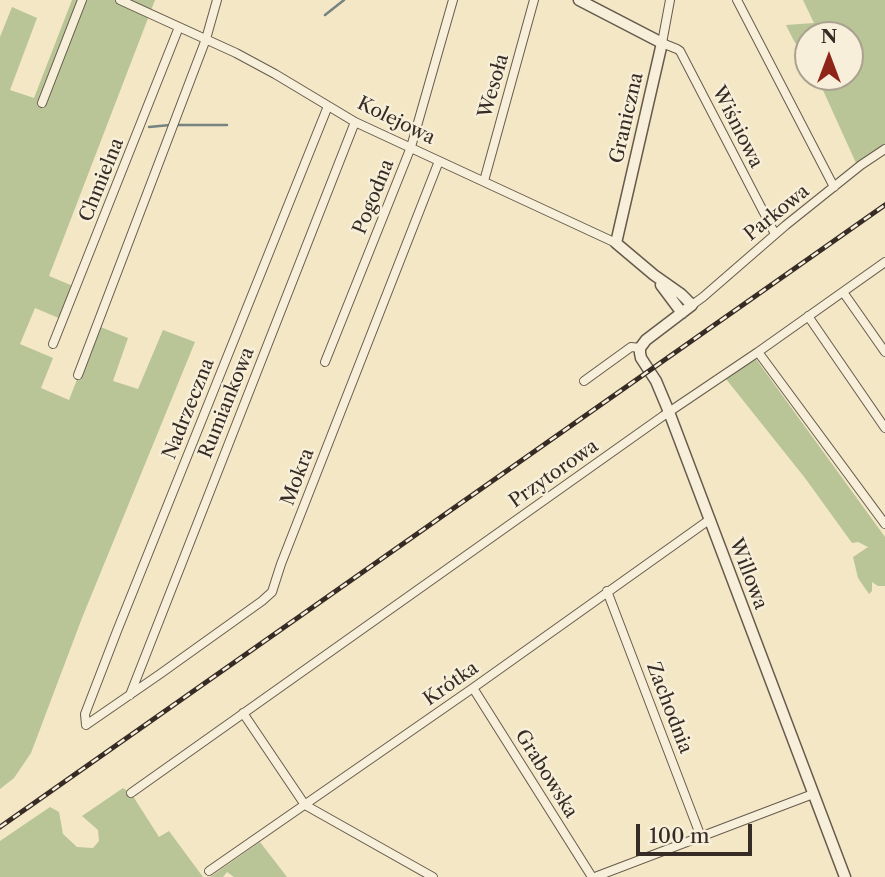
<!DOCTYPE html>
<meta charset="utf-8">
<style>
body{margin:0}
#map{position:relative;width:885px;height:877px;overflow:hidden;background:#f3e7c5;font-family:"Libre Caslon Text",serif}
canvas{display:block}
.north{position:absolute;left:794px;top:21px;width:70px;height:70px;box-sizing:border-box;background:#f7efd9;border:2px solid #aaa191;border-radius:50%;rotate:0deg;font-size:19px;font-weight:700;line-height:28px;text-align:center;color:#372c25}
.north::after{content:'';display:block;margin:auto;width:24px;height:32px;background:#8f2418;clip-path:polygon(50% 0,100% 100%,50% 72%,0 100%)}
.scale{position:absolute;left:636px;top:824px;width:116px;height:32px;box-sizing:border-box;border:4px solid #372c25;border-top:0;padding-left:9px;font-size:21px;line-height:24px;white-space:nowrap;color:#372c25;-webkit-text-stroke:5px #f7efd9;paint-order:stroke}
</style>
<div id="map">
<canvas width="885" height="877"></canvas>
<div class="north">N</div>
<div class="scale">100 m</div>
</div>
<script>
const ctx = document.querySelector('canvas').getContext('2d');
ctx.lineJoin = 'round';
function fillPath(path, color) { ctx.fillStyle = color; ctx.fill(path, 'evenodd'); }
const poly = rows => new Path2D(rows.map(r => 'M' + r).join(''));
function strokePath(path, color, width, dash) { ctx.strokeStyle = color; ctx.lineWidth = width; ctx.lineCap = dash ? 'butt' : 'round'; ctx.setLineDash(dash || []); ctx.stroke(path); }
function write(font, color, halo, rows, align = 'center') {
  ctx.font = font + ' "Libre Caslon Text",serif'; ctx.lineWidth = 5; ctx.setLineDash([]); ctx.textBaseline = 'middle'; ctx.strokeStyle = halo; ctx.fillStyle = color; for (const [text, x, y, turn = 0] of rows) {
    ctx.save(); ctx.translate(x, y); ctx.rotate((+turn || 0) * Math.PI / 180); ctx.textAlign = isNaN(turn) ? turn : align; if (halo) ctx.strokeText(text, 0, 0); ctx.fillText(text, 0, 0); ctx.restore();
  }
}
const green = poly([
 [72,0,155,0,49,276,73,286,61,319,35,308,20,344,53,358,41,388,69,400,98,326,128,338,113,381,138,389,163,330,195,342,82,618,31,753,14,778,0,789,0,37,12,7,37,18,10,90,34,98],
 [803,0,885,0,885,145,856,163,817,77,850,77,850,35,808,35,808,60,794,41,786,25,814,23],
 [756,359,885,537,885,586,878,586,872,582,872,591,869,594,858,578,853,557,868,547,858,542,852,543,805,478,726,379],
 [123,788,131,793,159,837,169,831,203,877,0,877,0,841,50,807,59,812,63,834,77,847,93,848,99,841,98,830,82,816],
 [260,842,287,877,234,877,227,872,223,877,210,877]
]);
const stream = poly([
 [325,15,344,0],
 [177,125,227,125],
 [149,127,170,125]
]);
const minor = poly([
 [120,0,236,53,275,74,355,122,616,243],
 [670,0,662,43,677,49,680,51,775,234],
 [737,0,834,187],
 [42,103,82,0],
 [484,181,534,0],
 [843,292,885,352],
 [692,305,703,297,786,225,861,165,885,149],
 [808,316,885,428],
 [53,344,179,27],
 [758,352,885,524],
 [325,362,411,147,453,0],
 [78,375,206,39,217,0],
 [584,381,631,347,640,348],
 [607,591,701,837],
 [473,688,592,877],
 [130,695,355,122],
 [243,713,305,805,433,877],
 [86,725,160,674,262,601,272,592,281,564,439,161],
 [86,725,85,714,117,631,328,106],
 [131,793,663,416,758,352,885,262],
 [209,871,473,688,709,520],
 [595,877,813,794]
]);
const tertiary = poly([
 [579,0,662,43,616,243,654,275,681,294,692,305,646,340,640,348,640,353,641,358,656,381,669,412,845,877],
 [661,285,682,313]
]);
const rail = poly([
 [0,827,885,205]
]);
const streetNames = [
 ["Wesoła",494,86,-74],
 ["Graniczna",627,118,-77],
 ["Kolejowa",396,121,26],
 ["Wiśniowa",737,127,63],
 ["Chmielna",102,180,-68],
 ["Pogodna",374,197,-68],
 ["Parkowa",777,213,-39],
 ["Rumiankowa",227,403,-68],
 ["Nadrzeczna",189,409,-68],
 ["Przytorowa",554,474,-35],
 ["Mokra",298,477,-69],
 ["Willowa",748,574,69],
 ["Krótka",451,684,-35],
 ["Zachodnia",669,708,69],
 ["Grabowska",546,774,58]
];
fillPath(green, '#b9c596');
strokePath(stream, '#758480', 2.5);
strokePath(minor, '#665b4d', 10);
strokePath(tertiary, '#665b4d', 13);
strokePath(minor, '#f7efd9', 8);
strokePath(tertiary, '#f7efd9', 10);
strokePath(rail, '#372c25', 5);
strokePath(rail, '#f7efd9', 2.5, [8]);
write('19px', '#372c25', '#f7efd9', streetNames);
</script>
